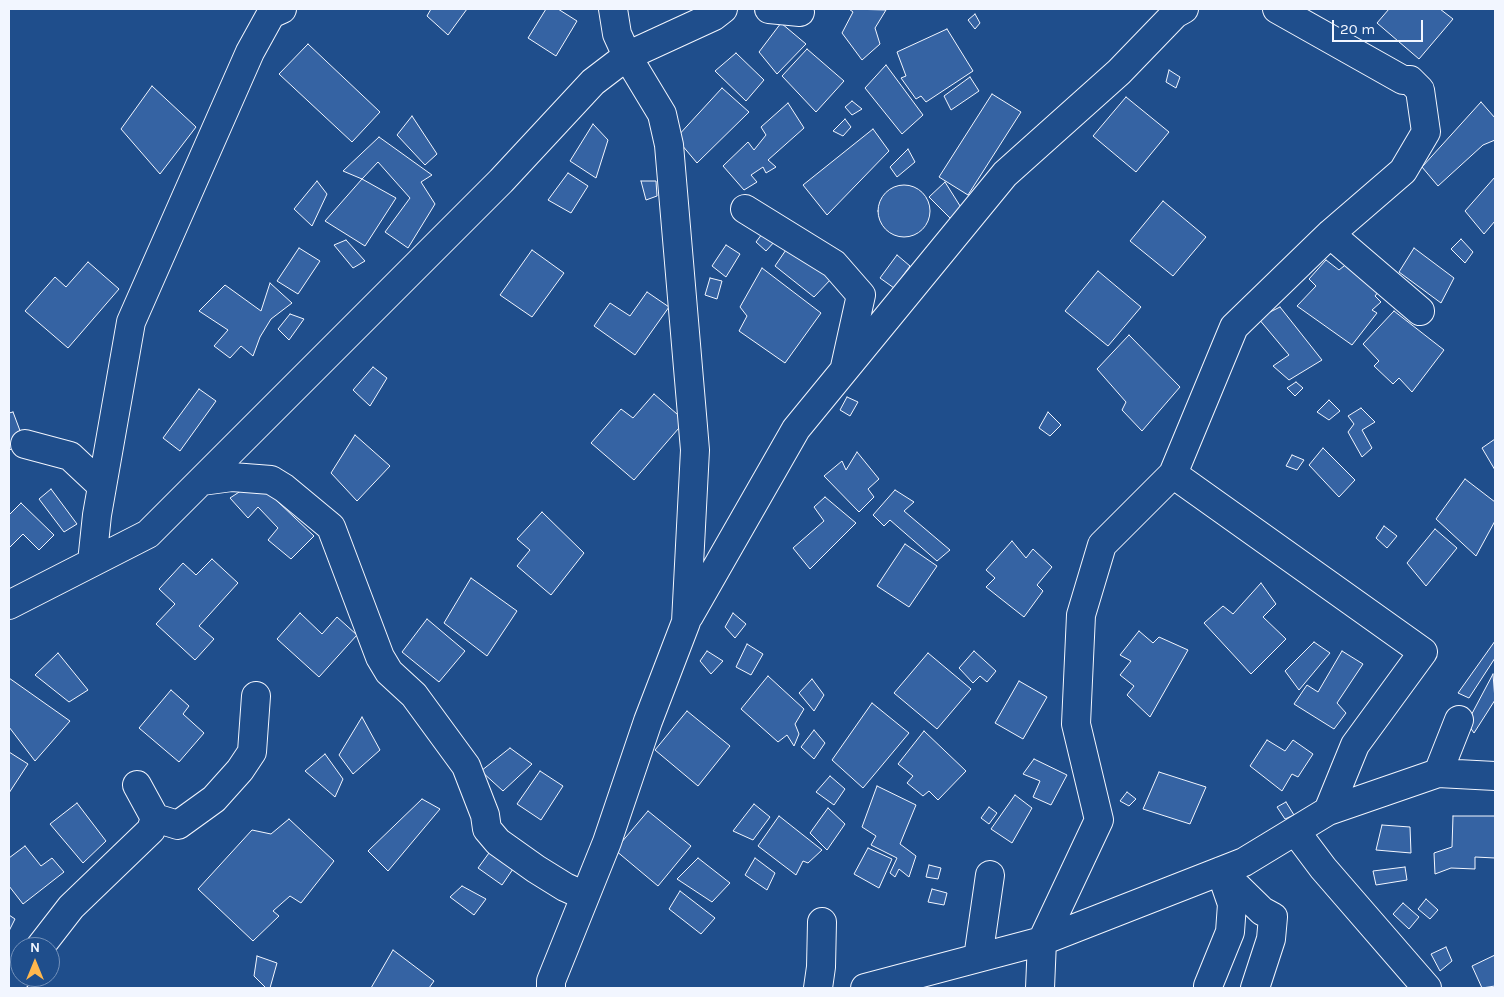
<!DOCTYPE html>
<style>
body{margin:0}
#map{position:relative;width:1504px;height:997px;overflow:hidden;background:#1f4e8c;font-family:Karla,sans-serif}
canvas{display:block}
.frame{position:absolute;inset:0;border:10px solid #f2f6ff;pointer-events:none}
.north{position:absolute;left:10px;top:937px;width:50px;height:50px;box-sizing:border-box;background:#1f4e8c;border:1px solid #7391ba;border-radius:50%;rotate:0deg;font-size:14px;font-weight:700;line-height:20px;text-align:center;color:#f2f6ff}
.north::after{content:'';display:block;margin:auto;width:18px;height:22px;background:#ffb74d;clip-path:polygon(50% 0,100% 100%,50% 72%,0 100%)}
.scale{position:absolute;left:1332px;top:20px;width:91px;height:22px;box-sizing:border-box;border:2px solid #f2f6ff;border-top:0;padding-left:6px;font-size:15px;line-height:18px;white-space:nowrap;color:#f2f6ff;-webkit-text-stroke:4px #1f4e8c;paint-order:stroke}
</style>
<div id="map">
<canvas width="1504" height="997"></canvas>
<div class="frame"></div>
<div class="north">N</div>
<div class="scale">20 m</div>
</div>
<script>
const ctx = document.querySelector('canvas').getContext('2d');
ctx.lineJoin = 'round';
function fillPath(path, color) { ctx.fillStyle = color; ctx.fill(path, 'evenodd'); }
const poly = rows => new Path2D(rows.map(r => 'M' + r).join(''));
function strokePath(path, color, width, dash) { ctx.strokeStyle = color; ctx.lineWidth = width; ctx.lineCap = dash ? 'butt' : 'round'; ctx.setLineDash(dash || []); ctx.stroke(path); }
const building = poly([
 [431,9,467,9,448,35,427,16,431,9],
 [546,9,558,9,577,21,556,56,528,38,546,9],
 [849,9,886,10,875,28,880,44,862,60,842,33,853,12,849,9],
 [1389,9,1440,9,1453,19,1419,59,1377,23,1389,9],
 [975,14,980,23,975,29,968,20,975,14],
 [781,23,806,44,777,74,759,52,781,23],
 [947,29,973,71,926,102,921,96,916,99,901,78,906,76,897,52,947,29],
 [308,44,380,112,352,142,279,74,308,44],
 [807,49,844,81,816,112,782,76,807,49],
 [736,53,764,80,746,101,715,71,736,53],
 [886,65,923,115,902,134,865,88,886,65],
 [1169,70,1180,77,1176,88,1166,82,1169,70],
 [970,77,979,91,951,110,944,96,970,77],
 [152,86,196,127,160,174,121,129,152,86],
 [722,88,749,112,697,163,676,138,722,88],
 [992,94,1021,112,968,195,939,177,992,94],
 [1126,97,1169,132,1136,172,1093,136,1126,97],
 [852,101,862,109,852,115,845,107,852,101],
 [1481,102,1495,118,1495,140,1483,145,1438,186,1422,167,1481,102],
 [788,103,804,128,768,160,776,167,766,173,763,167,751,175,757,182,744,190,723,166,748,142,754,150,766,135,761,127,788,103],
 [412,116,437,154,425,165,397,135,412,116],
 [845,119,851,127,843,136,833,131,845,119],
 [593,124,608,140,596,178,570,161,593,124],
 [873,129,889,151,827,215,803,185,873,129],
 [379,137,432,175,421,182,435,204,408,248,385,232,410,198,378,162,362,179,343,171,379,137],
 [908,149,915,162,897,177,890,167,908,149],
 [568,173,588,186,571,213,548,200,568,173],
 [1495,177,1495,221,1484,234,1465,211,1495,177],
 [362,179,396,198,365,246,325,221,362,179],
 [317,181,327,194,312,226,294,209,317,181],
 [641,181,656,181,657,196,646,200,641,181],
 [945,182,962,209,951,219,929,197,945,182],
 '878 211a26 26 0 1 1 52 0a26 26 0 1 1-52 0Z',
 [1163,201,1206,237,1173,276,1130,241,1163,201],
 [765,230,775,241,766,251,756,242,765,230],
 [1461,239,1473,252,1465,263,1451,249,1461,239],
 [346,240,365,261,353,268,334,245,346,240],
 [790,244,832,278,814,297,775,266,790,244],
 [726,245,740,254,726,277,712,266,726,245],
 [299,248,320,261,298,294,277,281,299,248],
 [1414,248,1454,278,1441,303,1399,272,1414,248],
 [532,250,564,273,532,317,500,295,532,250],
 [897,255,910,266,894,288,880,278,897,255],
 [1326,260,1339,270,1349,262,1379,291,1375,296,1381,302,1372,310,1377,313,1352,345,1297,306,1316,286,1309,279,1326,260],
 [88,262,119,289,68,348,25,311,55,277,66,287,88,262],
 [762,268,821,313,785,363,739,331,747,316,740,307,762,268],
 [1098,271,1141,307,1108,346,1065,311,1098,271],
 [710,278,722,281,717,299,705,295,710,278],
 [270,283,292,303,271,319,260,337,253,356,241,346,230,358,214,346,228,330,199,311,225,285,261,311,270,283],
 [647,292,669,307,635,355,594,326,610,303,630,316,647,292],
 [1280,307,1322,360,1289,380,1273,366,1289,355,1258,318,1280,307],
 [1394,311,1444,350,1412,392,1399,378,1393,384,1374,366,1379,361,1363,344,1394,311],
 [290,314,304,319,289,340,278,329,290,314],
 [1129,335,1180,387,1142,431,1122,410,1126,402,1097,369,1129,335],
 [373,367,387,378,370,406,353,390,373,367],
 [1296,382,1303,388,1295,396,1287,388,1296,382],
 [199,389,216,401,180,451,163,438,199,389],
 [654,394,685,421,634,480,591,443,621,409,633,418,654,394],
 [847,397,858,402,850,416,840,410,847,397],
 [1329,400,1340,411,1329,420,1317,412,1329,400],
 [1361,408,1375,422,1362,430,1372,448,1362,457,1348,432,1354,424,1348,416,1361,408],
 [13,412,25,444,9,450,9,413,13,412],
 [1048,412,1061,425,1050,436,1039,428,1048,412],
 [355,435,390,466,357,501,331,473,355,435],
 [1495,439,1495,470,1482,448,1495,439],
 [1323,448,1355,480,1339,497,1309,465,1323,448],
 [857,452,879,479,868,489,874,497,859,512,824,476,842,461,846,470,857,452],
 [1292,455,1304,460,1297,470,1286,466,1292,455],
 [1465,479,1495,502,1495,521,1476,556,1436,519,1465,479],
 [256,481,314,536,291,559,268,540,278,528,258,507,248,518,230,498,256,481],
 [51,489,77,524,64,532,39,499,51,489],
 [895,490,914,502,904,511,950,550,937,561,890,520,884,526,873,515,895,490],
 [825,497,856,523,810,569,793,548,824,521,814,507,825,497],
 [21,503,54,535,39,550,23,534,9,548,9,515,21,503],
 [542,512,584,553,551,595,517,566,530,550,517,539,542,512],
 [1384,526,1397,536,1387,548,1376,538,1384,526],
 [1435,529,1457,548,1426,586,1407,563,1435,529],
 [1012,541,1026,558,1033,549,1052,567,1037,585,1043,591,1024,617,986,587,995,578,986,570,1012,541],
 [905,544,937,566,909,607,877,586,905,544],
 [212,559,238,583,199,626,214,639,195,660,156,624,175,604,159,589,183,563,196,575,212,559],
 [471,578,517,611,487,656,444,623,471,578],
 [1261,583,1276,604,1263,617,1286,639,1251,674,1204,623,1223,606,1233,614,1261,583],
 [300,613,322,634,337,617,357,635,319,677,277,639,300,613],
 [733,613,746,624,735,638,725,627,733,613],
 [427,619,465,651,439,682,402,652,427,619],
 [1139,631,1153,643,1159,637,1188,650,1150,717,1127,695,1134,686,1120,675,1131,661,1120,655,1139,631],
 [1495,641,1495,658,1469,698,1458,693,1495,641],
 [1314,642,1330,653,1299,690,1285,671,1314,642],
 [747,644,763,654,751,675,736,667,747,644],
 [707,651,723,661,711,674,700,661,707,651],
 [974,651,996,671,987,682,980,676,973,683,959,668,974,651],
 [1342,651,1363,664,1337,703,1346,713,1334,729,1294,704,1307,685,1318,692,1342,651],
 [58,653,88,690,69,702,35,675,58,653],
 [928,653,971,689,937,729,894,693,928,653],
 [1493,674,1495,700,1474,733,1467,723,1493,674],
 [768,676,804,709,795,724,799,734,794,746,787,735,778,742,741,709,768,676],
 [9,678,70,721,35,761,9,727,9,678],
 [812,679,824,695,814,711,799,693,812,679],
 [1019,681,1047,697,1023,739,995,723,1019,681],
 [171,690,189,706,183,714,204,733,179,762,139,728,171,690],
 [872,703,909,733,863,788,832,760,872,703],
 [687,711,730,746,698,786,655,750,687,711],
 [362,717,380,750,353,774,339,755,362,717],
 [814,730,825,743,814,759,801,747,814,730],
 [924,731,966,771,938,800,929,791,923,796,907,783,913,776,898,764,924,731],
 [1267,740,1285,751,1293,740,1313,754,1298,777,1292,774,1282,791,1250,766,1267,740],
 [510,748,532,764,503,791,481,771,510,748],
 [9,752,28,764,9,793,9,752],
 [325,754,343,779,335,797,305,771,325,754],
 [1034,759,1067,775,1051,805,1033,797,1040,781,1023,774,1034,759],
 [540,771,563,786,541,820,517,804,540,771],
 [1159,772,1206,787,1190,824,1143,809,1159,772],
 [830,776,845,789,834,805,816,792,830,776],
 [877,786,916,805,900,844,916,856,909,877,899,869,895,877,890,873,897,858,871,845,876,836,862,827,877,786],
 [1127,792,1136,799,1129,806,1120,801,1127,792],
 [1015,795,1032,808,1012,843,991,829,1015,795],
 [422,799,440,809,388,871,368,851,422,799],
 [1286,802,1294,815,1285,819,1277,807,1286,802],
 [77,803,106,841,83,863,50,824,77,803],
 [754,804,770,817,753,840,733,831,754,804],
 [989,807,997,813,989,824,981,818,989,807],
 [828,808,845,824,827,850,810,833,828,808],
 [648,811,691,846,658,886,615,850,648,811],
 [779,816,822,850,808,863,803,861,796,875,758,846,779,816],
 [1453,816,1495,816,1495,858,1475,857,1475,869,1451,868,1435,874,1434,853,1452,847,1453,816],
 [289,819,334,861,301,903,290,896,273,911,279,916,253,941,198,889,252,830,271,834,289,819],
 [1382,825,1410,827,1411,853,1376,850,1382,825],
 [25,846,41,866,52,858,64,872,23,904,9,886,9,858,25,846],
 [868,848,892,859,879,888,854,874,868,848],
 [489,853,513,869,502,885,478,868,489,853],
 [698,858,730,883,712,902,677,879,698,858],
 [755,858,775,873,767,890,745,875,755,858],
 [929,865,941,868,938,879,926,877,929,865],
 [1405,867,1407,880,1376,885,1373,871,1405,867],
 [462,886,486,899,474,915,450,897,462,886],
 [932,889,947,893,944,905,928,902,932,889],
 [680,891,715,918,701,934,669,909,680,891],
 [1426,899,1438,910,1430,919,1418,909,1426,899],
 [1403,903,1419,917,1409,929,1393,914,1403,903],
 [9,915,15,919,9,931,9,915],
 [1446,947,1452,961,1440,971,1431,954,1446,947],
 [393,950,434,981,429,988,371,988,393,950],
 [1495,955,1495,986,1482,988,1472,966,1495,955],
 [257,956,277,963,270,988,266,988,254,976,257,956]
]);
const minor = poly([
 [769,9,800,12],
 [745,209,834,264,861,295,845,367],
 [1330,234,1420,311],
 [25,444,70,456,102,486],
 [1173,474,1423,652,1355,745,1328,811],
 [202,481,232,477,271,480,284,488,331,527,380,657,389,672,414,695,466,766,485,815,487,829,498,842,536,869,565,887,585,896],
 [92,562,97,515,131,322,250,52,271,14,282,9],
 [9,605,148,534,501,181,593,82,627,56,714,16,723,9],
 [689,616,796,429,1005,174,1119,72,1175,14,1184,9],
 [1438,773,1459,720],
 [155,818,178,825,214,799,240,770,252,752,256,696],
 [1296,832,1323,868,1427,988],
 [1221,871,1262,911,1273,917,1271,939,1255,988],
 [40,947,71,907,151,830,155,818,137,785],
 [978,958,990,875],
 [9,985,20,973],
 [1208,986,1230,932,1232,904,1221,872],
 [551,988,551,981,607,842,648,721,686,622,695,450,669,145,662,114,627,56,617,34,613,9],
 [818,988,821,967,822,922],
 [865,988,1042,941,1244,862,1328,811,1438,773,1495,776],
 [1040,988,1042,941,1099,820,1076,724,1081,615,1102,545,1173,474,1234,327,1330,234,1403,171,1426,132,1420,90,1410,80,1403,80,1277,9]
]);
fillPath(building, '#3563a3');
strokePath(building, '#f2f6ff', 1);
strokePath(minor, '#f2f6ff', 30);
strokePath(minor, '#1f4e8c', 28);
</script>
